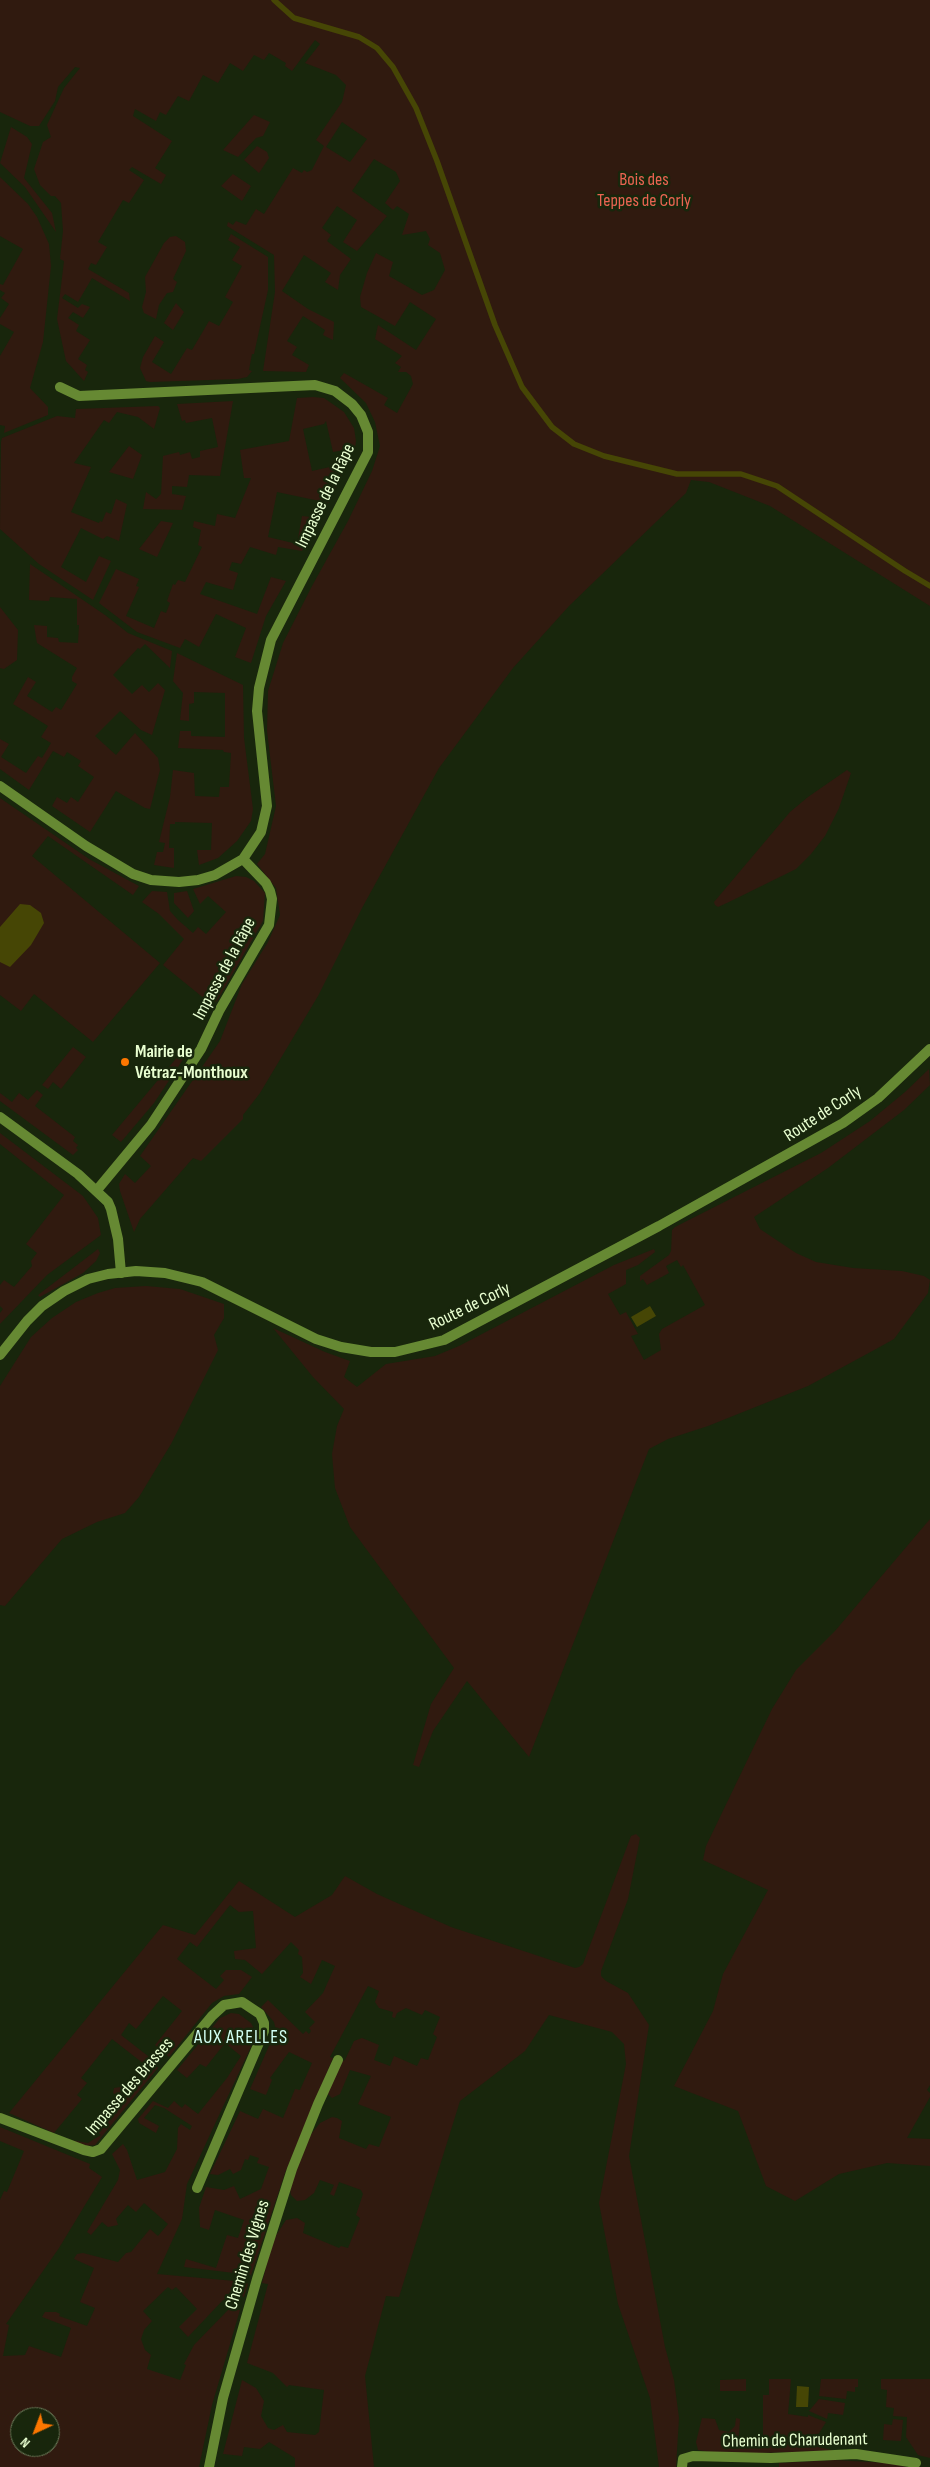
<!DOCTYPE html>
<meta charset="utf-8">
<style>
body{margin:0}
#map{position:relative;width:930px;height:2467px;overflow:hidden;background:#18260c;font-family:"Sofia Sans Condensed",sans-serif}
canvas{display:block}
.north{position:absolute;left:10px;top:2407px;width:50px;height:50px;box-sizing:border-box;background:#18260c;border:1px solid #6c7d5b;border-radius:50%;rotate:223deg;font-size:14px;font-weight:700;line-height:20px;text-align:center;color:#e9ffd1}
.north::after{content:'';display:block;margin:auto;width:18px;height:22px;background:#fc7600;clip-path:polygon(50% 0,100% 100%,50% 72%,0 100%)}
</style>
<div id="map">
<canvas width="930" height="2467"></canvas>
<div class="north">N</div>
</div>
<script>
const ctx = document.querySelector('canvas').getContext('2d');
ctx.lineJoin = 'round';
function fillPath(path, color) { ctx.fillStyle = color; ctx.fill(path, 'evenodd'); }
const poly = rows => new Path2D(rows.map(r => 'M' + r).join(''));
function strokePath(path, color, width, dash) { ctx.strokeStyle = color; ctx.lineWidth = width; ctx.lineCap = dash ? 'butt' : 'round'; ctx.setLineDash(dash || []); ctx.stroke(path); }
function write(font, color, halo, rows, align = 'center') {
  ctx.font = font + ' "Sofia Sans Condensed",sans-serif'; ctx.lineWidth = 5; ctx.setLineDash([]); ctx.textBaseline = 'middle'; ctx.strokeStyle = halo; ctx.fillStyle = color; for (const [text, x, y, turn = 0] of rows) {
    ctx.save(); ctx.translate(x, y); ctx.rotate((+turn || 0) * Math.PI / 180); ctx.textAlign = isNaN(turn) ? turn : align; if (halo) ctx.strokeText(text, 0, 0); ctx.fillText(text, 0, 0); ctx.restore();
  }
}
const green = poly([
 [0,0,930,0,930,606,770,506,709,482,691,480,686,493,569,606,513,668,439,768,362,908,318,996,260,1093,243,1115,243,1119,201,1161,193,1158,140,1219,134,1232,120,1191,119,1184,125,1174,135,1183,151,1166,140,1156,220,1041,242,984,268,942,280,915,276,888,257,864,265,854,276,806,267,731,268,691,283,643,312,586,348,521,372,471,380,446,375,422,366,403,340,378,344,373,388,398,384,405,397,413,413,384,411,376,406,372,398,372,401,367,395,363,402,356,375,339,378,325,416,350,436,319,410,302,395,326,361,307,360,297,367,273,376,253,393,262,389,276,422,295,434,290,445,270,440,253,428,245,430,239,426,231,402,235,409,214,397,206,393,210,385,203,400,181,396,172,374,159,352,191,387,216,357,251,343,242,357,220,337,206,322,228,331,235,327,241,351,259,340,275,338,290,325,282,331,273,304,255,282,291,308,309,334,322,333,340,323,335,325,330,303,316,287,341,297,347,292,355,309,365,306,372,263,371,275,292,274,255,227,226,228,222,233,225,236,221,246,225,256,209,264,214,293,168,302,173,304,170,307,172,312,170,324,146,316,140,342,102,346,85,336,75,305,63,320,44,315,40,292,71,285,66,286,63,269,53,264,60,254,55,243,71,230,63,218,83,203,75,189,101,178,96,166,115,160,112,156,121,135,109,133,116,172,141,155,168,166,175,161,184,132,167,129,170,144,180,129,203,123,200,98,242,107,247,96,265,91,263,88,269,129,293,130,301,92,278,78,302,65,294,62,298,78,308,82,304,90,307,83,318,73,312,68,318,79,325,76,331,90,340,78,359,87,365,85,370,88,372,84,381,66,361,57,319,64,261,60,259,63,231,61,203,55,196,51,196,40,185,34,169,43,142,51,137,47,125,64,88,80,68,75,67,58,87,55,101,39,126,30,126,0,112],
 [342,122,367,139,350,162,326,147],
 [254,115,270,122,263,136,256,138,238,157,223,150],
 [11,127,27,137,32,144,24,178,52,213,56,232,25,187,0,163],
 [257,146,267,152,269,158,259,173,244,160],
 [233,174,251,186,242,201,221,186],
 [0,177,28,204,37,217,49,244,51,266,43,342,30,388,48,407,48,415,4,433,5,426,0,425,0,356,14,332,0,324,0,318,9,304,1,298,5,293,0,290,0,284,3,285,23,249,0,236],
 [231,234,268,257,268,290,254,354,252,354,249,370,252,371,247,377,238,379,150,382,146,381,140,368,143,357,155,336,164,342,152,362,171,374,187,348,192,350,209,321,219,326,233,302,225,297,242,266,232,260,240,247,228,240],
 [176,236,185,242,186,251,173,279,177,282,173,292,167,293,159,305,156,319,144,313,142,307,146,292,145,277,164,243,170,237],
 [176,303,184,312,173,330,164,323],
 [313,397,324,398,344,412,354,428,356,441,355,448,333,452,326,421,324,424,303,429,312,471,348,463,329,503,277,492,268,537,297,544,302,516,321,518,302,551,278,547,276,555,250,547,241,564,232,562,229,570,238,573,233,590,206,582,200,594,257,614,271,577,286,581,266,616,251,663,235,657,246,628,216,614,199,647,185,639,180,648,137,632,99,603,116,569,139,579,136,586,139,587,126,616,154,628,161,611,166,613,170,603,167,601,173,584,175,585,178,580,185,582,202,547,198,545,201,530,193,527,194,521,215,526,217,514,235,518,251,478,244,478,240,450,289,441,297,398],
 [233,401,220,476,189,475,187,487,172,486,172,494,186,496,182,510,143,509,146,492,156,499,161,494,163,456,179,452,180,455,190,452,192,459,200,457,200,451,218,447,212,418,186,423,185,420,182,421,177,404],
 [158,406,160,408,154,429,138,417,117,412,109,423,104,420,74,463,91,467,71,512,99,523,100,521,102,522,106,512,111,514,116,499,127,504,119,541,107,536,103,539,81,528,61,567,86,582,99,556,111,561,93,600,39,564,0,529,1,442,2,438,57,416,75,418,76,409],
 [129,446,142,455,133,479,109,472],
 [161,521,173,523,157,557,139,549],
 [30,564,105,615,128,633,172,651,170,668,145,644,140,649,138,648,113,675,132,694,142,685,149,692,158,683,165,690,152,735,141,730,120,711,95,736,116,755,135,733,158,758,160,770,150,809,145,808,116,791,90,832,52,806,57,797,67,803,71,797,78,802,94,777,78,766,81,761,67,752,64,757,53,751,29,790,0,769,0,739,9,744,1,757,26,773,38,756,42,758,51,743,41,737,48,726,13,704,28,677,36,682,27,696,52,712,56,707,61,710,77,684,72,681,72,677,77,668,37,643,34,625,47,626,47,637,58,638,59,642,78,643,79,625,77,625,77,599,50,597,49,601,29,600],
 [0,607,18,630,17,660,4,669,0,668],
 [177,653,243,685,244,738,253,809,251,821,237,841,218,858,199,865,197,850,211,850,212,823,175,822,175,824,170,824,169,848,174,848,174,868,154,865,157,852,163,852,165,843,159,842,170,797,173,770,194,773,195,796,219,797,220,787,229,787,231,753,224,752,223,750,178,748,180,731,191,731,191,736,225,737,225,693,194,692,194,703,189,704,189,721,180,720,183,693,173,681],
 [847,770,851,773,839,808,825,836,811,854,796,869,729,902,718,907,715,905,714,902,790,812,808,797],
 [0,798,89,859,139,886,133,895,48,836,32,856,160,963,93,1042,34,994,21,1011,0,995],
 [236,876,246,877,254,881,265,893,263,921,217,1001,211,1004,163,965,184,939,159,914,142,902,152,891,167,892,170,911,178,920,193,933,198,927,206,934,226,912,208,896,200,904,193,889],
 [187,891,194,911,188,918,174,903,174,893],
 [192,1046,154,1103,121,1142,112,1135,184,1049],
 [73,1047,86,1057,61,1089,53,1082,48,1089,42,1085],
 [929,1069,930,1085,904,1110,828,1168,754,1217,760,1229,796,1253,816,1262,853,1268,902,1271,924,1276,930,1280,928,1293,894,1339,876,1349,808,1386,708,1426,668,1439,649,1449,529,1757,467,1681,433,1731,419,1767,413,1765,431,1704,454,1668,350,1527,335,1488,332,1454,337,1426,344,1409,313,1377,273,1328,325,1352,350,1361,344,1377,357,1387,386,1364,435,1356,459,1346,614,1265,654,1249,655,1252,638,1265,626,1270,626,1284,608,1294,620,1315,626,1312,638,1334,631,1336,644,1360,661,1350,659,1334,662,1329,705,1305,683,1265,681,1267,677,1260,666,1266,669,1273,647,1285,643,1279,640,1281,640,1276,669,1255,671,1251,672,1230,675,1227,821,1153,870,1121,905,1092],
 [37,1090,43,1095,35,1106,75,1137,73,1141,78,1145,76,1148,78,1150,73,1155,0,1101,0,1093,12,1102,19,1093,28,1100],
 [0,1133,83,1196,98,1218,101,1235,47,1275,0,1324,0,1313,3,1309,0,1306,0,1285,4,1280,14,1287,32,1266,31,1261,37,1253,26,1244,64,1195,0,1144],
 [98,1249,100,1253,96,1261,83,1273,40,1297,38,1295],
 [146,1286,180,1289,224,1304,224,1318,214,1335,218,1350,171,1444,139,1497,125,1513,97,1522,62,1539,5,1606,0,1605,0,1386,31,1337,52,1318,76,1302,98,1293,115,1288],
 [930,1519,930,2085,927,2090,930,2093,930,2097,907,2138,930,2139,930,2166,887,2163,839,2174,795,2201,766,2186,738,2111,674,2086,713,2011,723,1974,768,1890,703,1860,706,1846,772,1709,796,1670,835,1631],
 [636,1834,640,1838,628,1899,601,1971,601,1976,606,1981,628,1993,649,2025,629,2156,665,2347,674,2380,679,2418,676,2467,659,2467,650,2398,618,2304,599,2203,626,2064,624,2044,612,2032,549,2015,525,2051,460,2101,399,2297,386,2296,365,2376,374,2467,295,2467,295,2458,269,2442,260,2449,244,2447,242,2456,223,2454,242,2380,256,2388,264,2401,261,2416,268,2428,274,2430,283,2425,287,2432,315,2435,319,2432,324,2390,289,2385,287,2387,273,2373,247,2363,268,2284,262,2283,273,2240,286,2220,297,2218,305,2223,303,2233,339,2248,341,2246,348,2248,360,2218,356,2215,363,2194,361,2190,339,2182,334,2196,330,2194,334,2185,320,2180,314,2193,305,2200,297,2201,291,2195,290,2189,308,2138,320,2123,332,2117,337,2118,342,2121,339,2138,366,2149,369,2144,379,2147,391,2117,358,2104,371,2076,350,2070,340,2094,332,2098,327,2093,341,2062,345,2060,354,2041,362,2038,379,2045,374,2060,390,2066,394,2056,417,2066,421,2058,428,2060,437,2037,433,2034,440,2017,425,2010,422,2015,406,2008,397,2013,395,2018,392,2017,393,2012,379,2008,375,2002,379,1991,368,1986,330,2057,333,2058,285,2173,251,2275,184,2267,186,2259,216,2268,227,2235,238,2238,244,2220,215,2210,209,2230,200,2227,199,2208,206,2187,224,2190,234,2186,240,2199,261,2189,269,2167,257,2163,259,2158,250,2155,248,2160,245,2159,241,2170,233,2174,230,2169,218,2175,210,2174,240,2111,258,2119,263,2109,283,2118,295,2089,300,2090,312,2063,289,2052,270,2078,272,2080,266,2095,250,2089,276,2030,274,2022,261,2007,268,2000,303,2034,306,2031,309,2034,311,2031,309,2028,315,2022,305,2012,323,1993,335,1966,322,1960,311,1984,300,1977,303,1973,302,1957,298,1954,299,1950,291,1942,262,1974,245,1960,235,1959,234,1951,256,1948,253,1911,239,1912,230,1905,197,1947,190,1942,177,1959,216,1989,224,1980,220,1976,226,1970,241,1970,252,1977,239,1994,224,1996,212,2003,169,2057,155,2045,182,2011,163,1996,136,2029,129,2023,121,2035,153,2060,158,2068,95,2145,85,2146,69,2140,88,2143,101,2135,95,2130,121,2099,113,2093,114,2088,127,2086,144,2064,112,2039,81,2078,87,2083,77,2095,82,2099,54,2133,9,2113,163,1925,195,1935,239,1881,295,1917,332,1895,345,1876,377,1894,451,1927,575,1968,579,1967,583,1964,631,1836],
 [231,2013,239,2014,251,2023,255,2031,255,2038,187,2184,182,2219,157,2274,246,2282,248,2284,244,2297,236,2296,223,2300,188,2337,179,2327,197,2309,176,2287,172,2290,168,2287,143,2311,152,2321,144,2330,141,2339,145,2350,151,2355,147,2369,180,2380,186,2365,184,2364,194,2345,228,2310,240,2310,212,2405,199,2467,0,2467,0,2200,4,2191,7,2192,24,2151,0,2141,0,2127,90,2164,89,2168,102,2177,59,2248,6,2324,9,2325,3,2356,25,2355,29,2346,61,2357,71,2328,42,2317,45,2312,56,2312,60,2314,59,2316,87,2326,95,2308,80,2302,94,2268,74,2259,75,2257,77,2254,83,2253,118,2262,126,2253,131,2252,150,2229,158,2236,168,2224,144,2203,136,2212,128,2205,116,2219,118,2225,108,2227,102,2222,91,2235,87,2232,118,2180,120,2170,112,2154,123,2144,127,2150,137,2180,165,2172,177,2149,178,2128,181,2124,190,2130,192,2126,164,2108,155,2105,144,2118,159,2126,156,2133,139,2123,138,2119,153,2101,168,2108,174,2101,182,2108,185,2104,198,2114,227,2078,241,2056,225,2043,206,2067,200,2064,187,2078,177,2070,220,2018],
 [20,2417,50,2417,50,2447,20,2447],
 [746,2379,746,2391,720,2391,720,2380],
 [769,2379,791,2379,788,2414,808,2417,808,2415,826,2422,816,2438,815,2446,835,2451,720,2454,698,2450,696,2442,702,2418,715,2419,719,2430,729,2432,735,2426,736,2418,740,2419,738,2447,763,2448,763,2395,769,2395],
 [821,2379,858,2379,858,2387,855,2387,855,2392,847,2391,846,2399,819,2396],
 [881,2379,930,2379,930,2458,918,2455,906,2437,907,2417,893,2416,894,2408,886,2407,887,2390,881,2389],
 [819,2399,845,2403,843,2415,828,2413,827,2419,809,2411],
 [893,2419,903,2420,901,2441,883,2440,884,2424,892,2425],
 [834,2460,888,2463,908,2467,779,2467,779,2463]
]);
const water = poly([
 [20,904,30,905,41,913,44,923,31,945,10,967,0,962,0,927],
 [650,1306,656,1316,637,1327,631,1317],
 [797,2386,809,2387,808,2407,796,2407]
]);
const stream = poly([
 [274,0,294,18,359,37,377,48,393,67,416,108,437,161,495,325,522,387,552,427,574,444,604,456,677,474,741,474,777,486,905,571,930,586]
]);
const minor = poly([
 [0,786,86,846,133,874,151,880,179,882,198,880,215,875,243,859,261,832,267,806,257,711,259,688,271,640,368,452,368,432,361,415,352,404,335,391,315,385,79,396,60,387],
 [0,1117,78,1174,108,1202,111,1209,118,1239,121,1273],
 [97,1190,151,1125,201,1049,219,1011,269,925,272,899,270,891,266,883,243,859],
 [0,2118,84,2150,93,2152,101,2149,212,2016,224,2005,242,2002,260,2014,264,2023,264,2031,197,2188],
 [209,2467,223,2398,257,2279,292,2169,318,2104,338,2060],
 [682,2467,683,2459,693,2456,771,2458,856,2454,916,2463]
]);
const tertiary = poly([
 [0,1355,27,1321,42,1306,64,1291,88,1279,108,1274,136,1271,165,1273,202,1282,316,1339,341,1347,371,1352,395,1352,444,1340,659,1226,843,1123,878,1098,930,1049]
]);
const markers = [
 [125,1062,5,"#fc7600"]
];
const parkNames = [
 ["Bois des",644,180],
 ["Teppes de Corly",644,201]
];
const streetNames = [
 ["Impasse de la Râpe",326,496,-64],
 ["Impasse de la Râpe",225,969,-62],
 ["Route de Corly",823,1114,-33],
 ["Route de Corly",470,1307,-26],
 ["Impasse des Brasses",130,2087,-49],
 ["Chemin des Vignes",248,2255,-73],
 ["Chemin de Charudenant",795,2441,-1]
];
const poiNames = [
 ["Mairie de",135,1052],
 ["Vétraz-Monthoux",135,1073]
];
const neighbourhoodNames = [
 ["AUX ARELLES",241,2038]
];
fillPath(green, '#301a0f');
fillPath(water, '#464605');
strokePath(stream, '#464605', 5.5);
strokePath(minor, '#668933', 10);
strokePath(tertiary, '#668933', 10);
for (const [x, y, r, color] of markers) { const dot = new Path2D(); dot.arc(x, y, r, 0, 2 * Math.PI); ctx.fillStyle = color; ctx.fill(dot); strokePath(dot, '#18260c', 2); }
write('18px', '#ea6452', '#18260c', parkNames);
write('18px', '#e9ffd1', '#18260c', streetNames);
write('bold 18px', '#e9ffd1', '#18260c', poiNames, 'left');
ctx.letterSpacing = '1px';
write('19px', '#d3fff3', '#18260c', neighbourhoodNames);
ctx.letterSpacing = '0px';
</script>
